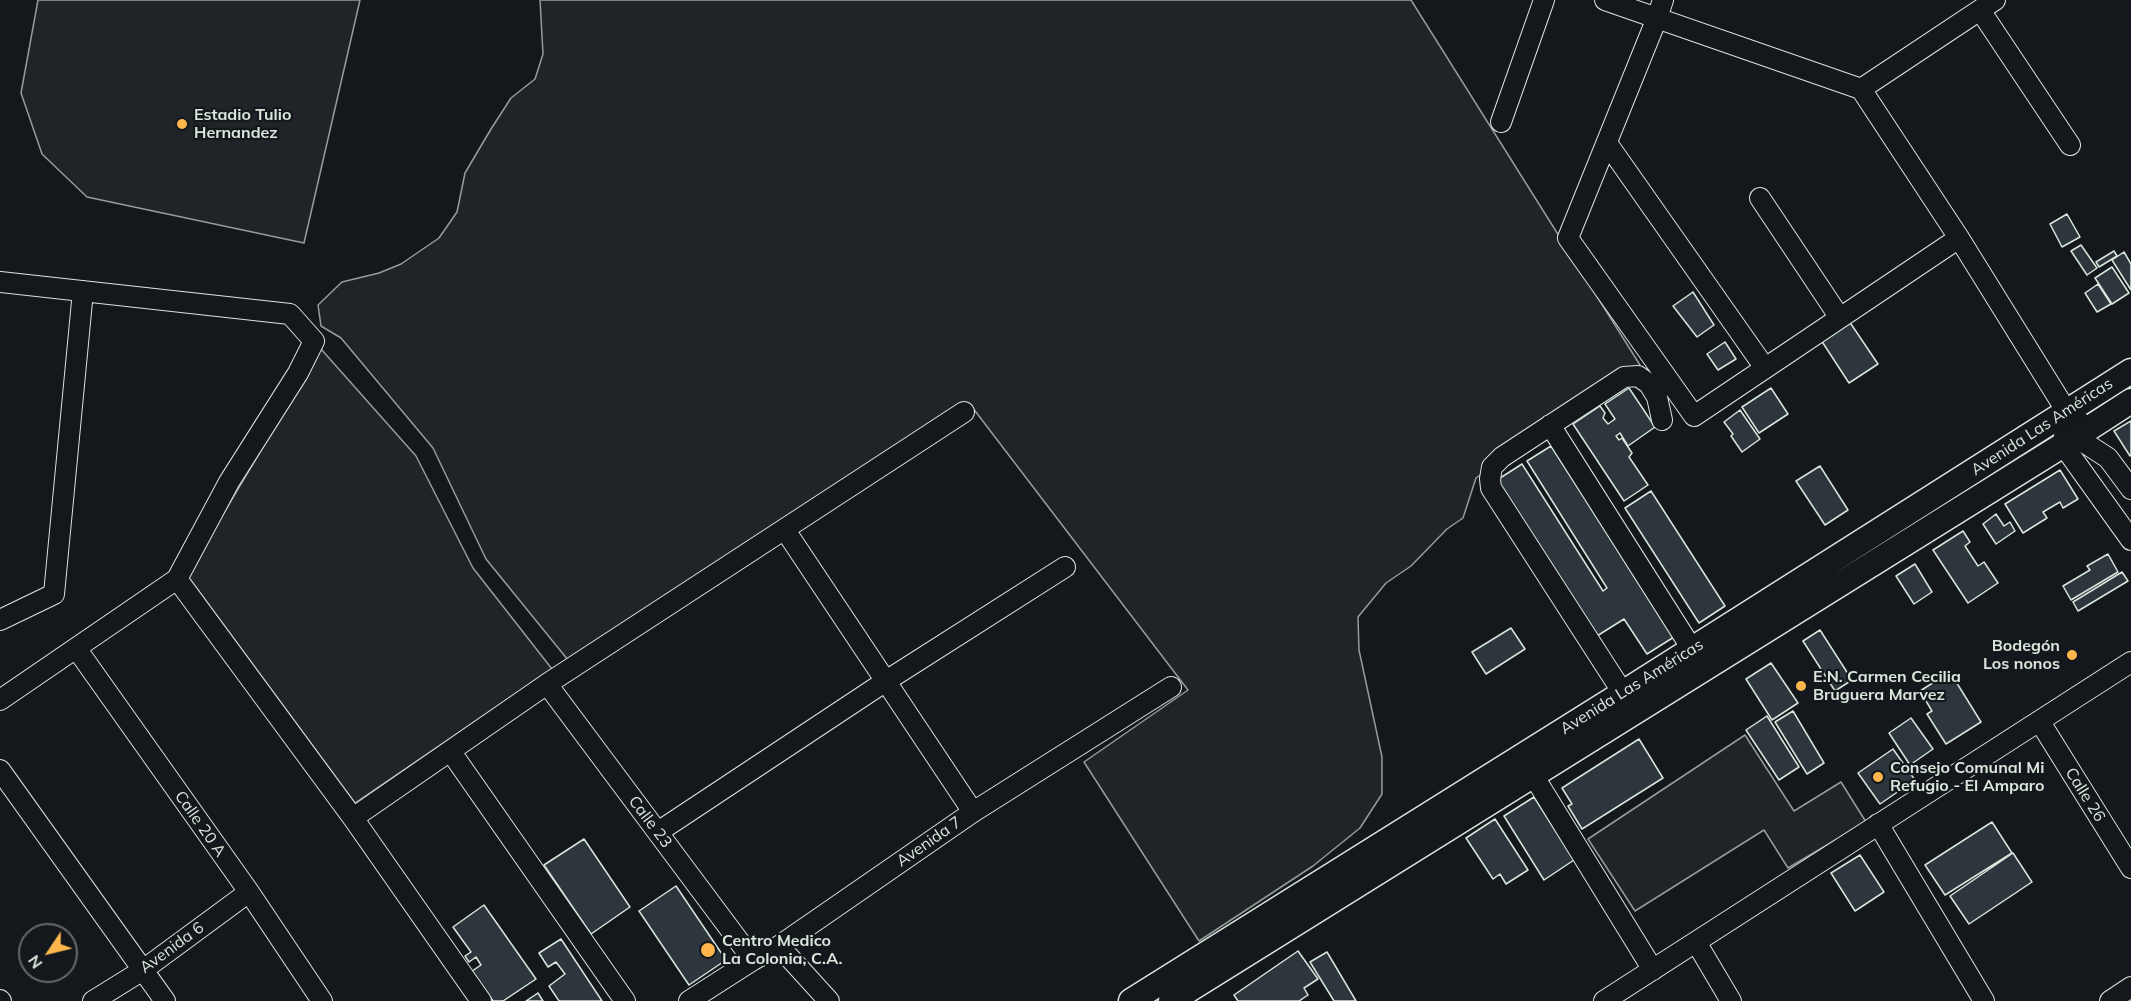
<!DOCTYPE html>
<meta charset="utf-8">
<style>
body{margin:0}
#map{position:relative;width:2131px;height:1001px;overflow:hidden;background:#14181c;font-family:Mulish,sans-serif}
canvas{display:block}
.north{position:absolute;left:18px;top:923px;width:60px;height:60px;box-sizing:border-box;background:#14181c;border:2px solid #626a69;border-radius:50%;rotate:235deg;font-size:16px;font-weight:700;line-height:24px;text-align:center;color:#d8e6dc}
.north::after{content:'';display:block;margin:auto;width:21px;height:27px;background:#ffb74d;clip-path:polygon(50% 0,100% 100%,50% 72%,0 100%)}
</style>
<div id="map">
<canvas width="2131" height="1001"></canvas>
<div class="north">N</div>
</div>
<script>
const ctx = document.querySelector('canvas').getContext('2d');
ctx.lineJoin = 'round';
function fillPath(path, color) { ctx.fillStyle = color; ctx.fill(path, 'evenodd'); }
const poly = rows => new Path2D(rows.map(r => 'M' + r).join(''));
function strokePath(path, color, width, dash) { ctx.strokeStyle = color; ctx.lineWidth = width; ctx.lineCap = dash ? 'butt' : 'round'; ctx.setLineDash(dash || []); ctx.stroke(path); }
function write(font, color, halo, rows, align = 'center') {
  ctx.font = font + ' Mulish,sans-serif'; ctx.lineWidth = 4.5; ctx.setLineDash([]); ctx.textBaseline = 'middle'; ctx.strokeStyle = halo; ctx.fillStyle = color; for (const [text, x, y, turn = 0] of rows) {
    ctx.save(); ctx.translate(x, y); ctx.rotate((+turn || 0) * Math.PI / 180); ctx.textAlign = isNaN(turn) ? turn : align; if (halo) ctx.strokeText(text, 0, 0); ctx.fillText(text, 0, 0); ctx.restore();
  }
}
const green = poly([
 [38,0,360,0,304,243,87,197,42,154,21,93,38,0],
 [540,0,1411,0,1640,365,1476,478,1463,518,1447,529,1411,566,1386,583,1358,617,1359,650,1382,757,1382,794,1360,828,1313,866,1199,941,1084,762,1188,690,969,403,568,660,486,559,433,448,341,338,321,326,318,305,342,282,379,273,401,264,439,238,457,212,465,173,491,129,511,98,535,79,543,54,540,0],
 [321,349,416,456,473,568,552,669,355,803,187,575,321,349],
 [1745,735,1794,811,1841,782,1866,822,1788,868,1764,830,1635,911,1588,839,1745,735]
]);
const building = poly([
 [2067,214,2080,237,2062,247,2050,224,2067,214],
 [2081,245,2097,268,2087,275,2071,251,2081,245],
 [2114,251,2117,256,2099,267,2096,262,2114,251],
 [2124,252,2131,264,2131,290,2112,260,2124,252],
 [2112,267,2129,293,2112,304,2095,278,2112,267],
 [2098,284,2111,304,2097,312,2085,293,2098,284],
 [1693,292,1714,325,1697,337,1673,306,1693,292],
 [1849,321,1878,364,1849,383,1821,340,1849,321],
 [1725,342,1736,359,1718,370,1707,354,1725,342],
 [1629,388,1655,427,1628,446,1620,433,1616,436,1619,440,1622,438,1632,453,1629,457,1648,485,1624,501,1573,424,1600,406,1605,413,1603,418,1608,424,1615,419,1605,404,1629,388],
 [1771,388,1788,414,1759,433,1742,407,1771,388],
 [1740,410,1760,439,1742,452,1731,436,1733,434,1724,422,1740,410],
 [2131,421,2131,455,2130,456,2114,431,2131,421],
 [1551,446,1674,637,1647,654,1624,619,1597,636,1497,480,1522,464,1603,591,1607,588,1527,461,1551,446],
 [1820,466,1848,510,1825,525,1796,481,1820,466],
 [2060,470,2078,499,2063,508,2060,502,2043,512,2047,518,2023,533,2005,504,2060,470],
 [1651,491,1725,606,1699,623,1625,508,1651,491],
 [1996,514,2004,526,2010,522,2015,531,1996,544,1983,524,1996,514],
 [1963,531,1970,542,1965,546,1978,566,1984,562,1998,583,1968,603,1933,550,1963,531],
 [2108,554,2118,572,2071,600,2063,586,2090,570,2087,566,2108,554],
 [1915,564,1932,592,1914,604,1896,576,1915,564],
 [2122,572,2128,581,2078,611,2073,602,2122,572],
 [1511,628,1525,649,1486,674,1472,652,1511,628],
 [1820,630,1852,680,1835,691,1803,641,1820,630],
 [1771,663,1798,703,1772,720,1746,679,1771,663],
 [1950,672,1981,722,1946,744,1927,714,1932,711,1920,691,1950,672],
 [1793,711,1824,763,1807,774,1775,722,1793,711],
 [1767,716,1799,767,1779,780,1746,730,1767,716],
 [1911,718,1933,749,1910,765,1889,733,1911,718],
 [1639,739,1663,778,1582,829,1568,806,1572,804,1562,788,1639,739],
 [1893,749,1915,780,1880,804,1858,773,1893,749],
 [1534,797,1574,860,1544,880,1504,816,1534,797],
 [1495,819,1528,870,1506,884,1500,874,1493,879,1466,838,1495,819],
 [1992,822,2012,853,1945,895,1925,865,1992,822],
 [584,839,630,907,591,934,544,865,584,839],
 [2013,853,2032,882,1969,924,1950,896,2013,853],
 [1860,855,1884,892,1855,911,1831,873,1860,855],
 [676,886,726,960,689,985,639,911,676,886],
 [484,905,536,979,503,1001,493,1001,472,971,481,965,476,957,469,962,465,956,471,952,453,927,484,905],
 [561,939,602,1001,559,1001,549,986,565,974,556,962,548,967,539,953,561,939],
 [1298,951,1318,979,1304,988,1308,995,1299,1001,1238,1001,1234,995,1298,951],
 [1327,952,1356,1001,1334,1001,1310,962,1327,952],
 [538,993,543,1001,526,1001,538,993]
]);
const minor = poly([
 [1605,0,1861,89,1959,238,2067,412,2063,445,2131,540],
 [1663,0,1657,18,1568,238,1694,416,1959,238],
 [1980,10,2070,145],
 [1861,89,1995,0],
 [1501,122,1544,0],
 [1607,143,1765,368],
 [1760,198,1840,318],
 [0,282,290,314,314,341,298,373,229,482,177,579,0,700],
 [2080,422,2087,429,2085,443,2108,458,2131,489],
 [1550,425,1692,649],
 [785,530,973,812],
 [177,579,353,818,481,1001],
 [0,620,54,594,83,291],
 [76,648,249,892,322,1001],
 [547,684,753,960],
 [1623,693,1491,488,1490,479,1492,467,1502,457,1624,377,1638,376,1649,384,1657,397,1662,420],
 [2040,722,2131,868],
 [451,752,625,1001],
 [0,770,165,1001],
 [1533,775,1653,970],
 [353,818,547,684,964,412],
 [1878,824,1984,1001],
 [658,832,886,681,1065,567],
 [1696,942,1731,1001],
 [779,946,829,1001],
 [0,1000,1,1001],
 [93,1001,143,970,249,892],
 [689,1001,753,960,779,946,973,812,1171,687],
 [1604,1001,2131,662],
 [2110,1001,2131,987]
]);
const major = poly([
 [1131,1001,1623,693,2131,371],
 [1171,1001,2063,445,2131,401]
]);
const markers = [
 [182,124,6,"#ffb74d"],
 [2072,655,6,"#ffb74d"],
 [1801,686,6,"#ffb74d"],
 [1878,777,6,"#ffb74d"],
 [708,950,8,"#ffb74d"]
];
const poiNames = [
 ["Estadio Tulio",194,115],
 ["Hernandez",194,133],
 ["Bodegón",2060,646,"right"],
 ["Los nonos",2060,664,"right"],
 ["E.N. Carmen Cecilia",1813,677],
 ["Bruguera Marvez",1813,695],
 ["Consejo Comunal Mi",1890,768],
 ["Refugio - El Amparo",1890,786],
 ["Centro Medico",722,941],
 ["La Colonia, C.A.",722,959]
];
const streetNames = [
 ["Avenida Las Américas",2042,427,-33],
 ["Avenida Las Américas",1632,687,-32],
 ["Calle 26",2085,795,58],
 ["Calle 23",650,822,53],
 ["Calle 20 A",200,824,55],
 ["Avenida 7",929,842,-35],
 ["Avenida 6",172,948,-36]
];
fillPath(green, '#202428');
strokePath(green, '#939e99', 1.5);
fillPath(building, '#2c363c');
strokePath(building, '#d8e6dc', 1.5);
strokePath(minor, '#d8e6dc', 22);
strokePath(major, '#d8e6dc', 27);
strokePath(minor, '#14181c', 20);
strokePath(major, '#14181c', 24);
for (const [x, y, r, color] of markers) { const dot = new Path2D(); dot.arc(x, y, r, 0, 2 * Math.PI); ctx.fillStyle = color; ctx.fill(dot); strokePath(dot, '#14181c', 2); }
write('bold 16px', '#d8e6dc', '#14181c', poiNames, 'left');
write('16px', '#d8e6dc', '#14181c', streetNames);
</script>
